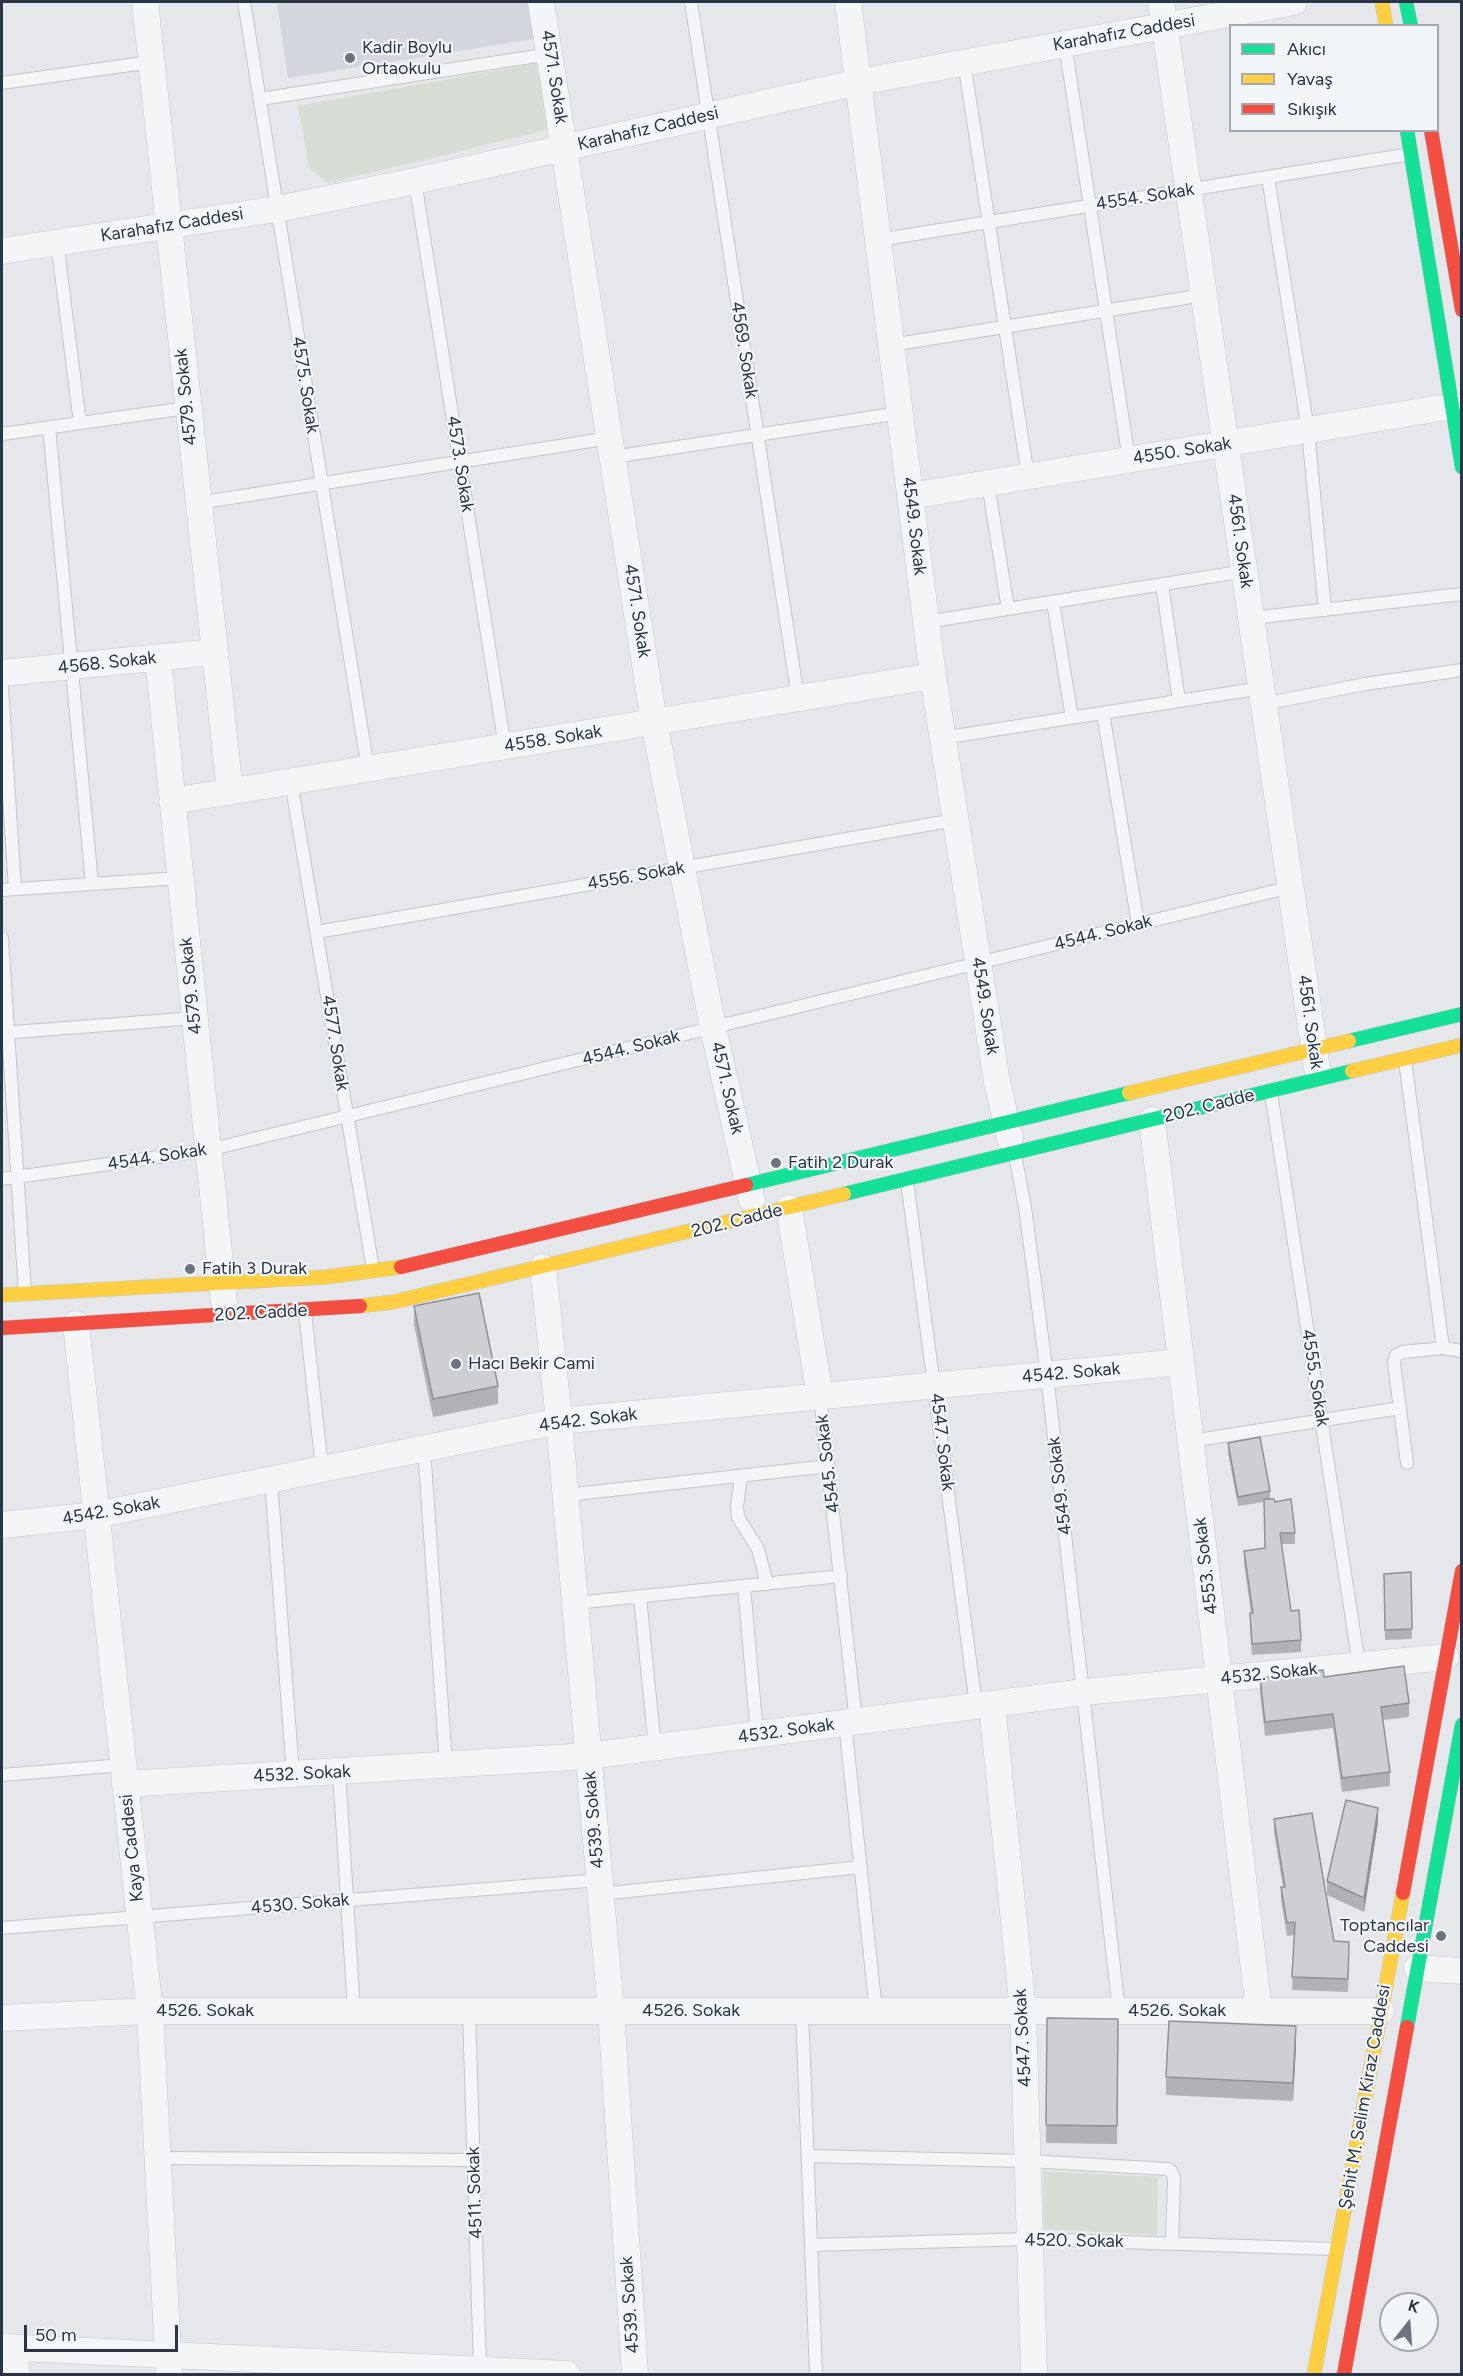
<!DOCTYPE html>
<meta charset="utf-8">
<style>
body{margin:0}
#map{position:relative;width:1463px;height:2376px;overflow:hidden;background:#e5e7ea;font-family:Figtree,sans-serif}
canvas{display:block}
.frame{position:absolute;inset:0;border:3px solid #2b3545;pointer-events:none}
.legend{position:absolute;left:1229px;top:24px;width:210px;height:108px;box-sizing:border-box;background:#f3f6f9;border:2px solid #a3a9b1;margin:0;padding:8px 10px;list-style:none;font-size:18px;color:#2b3545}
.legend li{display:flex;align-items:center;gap:12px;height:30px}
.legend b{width:30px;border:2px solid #a3a9b1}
.north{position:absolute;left:1379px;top:2292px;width:60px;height:60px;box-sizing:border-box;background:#f3f6f9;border:2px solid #a3a9b1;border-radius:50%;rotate:17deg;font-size:16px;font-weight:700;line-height:24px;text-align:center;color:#2b3545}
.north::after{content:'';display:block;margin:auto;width:21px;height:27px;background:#6c737f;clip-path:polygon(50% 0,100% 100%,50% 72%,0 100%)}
.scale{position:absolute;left:24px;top:2325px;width:154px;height:27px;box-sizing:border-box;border:3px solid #2b3545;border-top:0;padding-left:8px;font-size:18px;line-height:21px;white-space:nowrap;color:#2b3545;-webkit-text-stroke:4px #f3f6f9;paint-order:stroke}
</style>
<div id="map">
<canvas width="1463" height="2376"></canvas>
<div class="frame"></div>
<ul class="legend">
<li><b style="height:8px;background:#16e098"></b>Akıcı</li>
<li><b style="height:8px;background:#ffcf43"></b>Yavaş</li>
<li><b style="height:8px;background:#f24e42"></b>Sıkışık</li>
</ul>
<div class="north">K</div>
<div class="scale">50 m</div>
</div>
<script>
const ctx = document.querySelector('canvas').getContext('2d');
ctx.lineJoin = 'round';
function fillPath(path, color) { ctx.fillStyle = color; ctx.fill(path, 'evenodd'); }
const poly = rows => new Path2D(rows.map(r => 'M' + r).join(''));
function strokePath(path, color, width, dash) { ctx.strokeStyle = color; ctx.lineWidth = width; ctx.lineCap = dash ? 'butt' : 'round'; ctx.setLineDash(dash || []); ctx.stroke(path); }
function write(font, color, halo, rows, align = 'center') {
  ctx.font = font + ' Figtree,sans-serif'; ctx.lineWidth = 4.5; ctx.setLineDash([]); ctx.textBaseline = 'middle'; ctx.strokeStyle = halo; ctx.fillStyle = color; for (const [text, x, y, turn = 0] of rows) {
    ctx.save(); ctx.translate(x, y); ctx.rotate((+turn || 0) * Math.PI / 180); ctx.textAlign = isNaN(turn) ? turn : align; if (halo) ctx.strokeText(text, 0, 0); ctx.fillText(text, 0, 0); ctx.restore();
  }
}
const built = poly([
 [277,2,536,2,541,38,288,78]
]);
const green = poly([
 [545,62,564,126,328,183,309,167,298,106],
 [1043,2171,1158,2177,1157,2235,1044,2229]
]);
const lane = poly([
 [244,2,368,769],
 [691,2,798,698],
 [1065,44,1129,460],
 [964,62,1028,476],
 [2,83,151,62],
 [260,99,550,54],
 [1268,177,1308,430,1325,610],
 [415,181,505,747],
 [878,240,1410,154],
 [57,242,80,423],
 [891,345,1204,295],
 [49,427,92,884],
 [2,434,187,408],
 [613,457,900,413],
 [988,483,1008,609],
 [198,503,610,438],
 [1162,584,1179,701],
 [1053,602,1072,718],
 [1252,618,1462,594],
 [926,622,1245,571],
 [2,687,15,889],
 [1264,704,1365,684,1462,670],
 [1103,713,1138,924],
 [942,738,1262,688],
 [291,782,373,1269],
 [2,890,180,878],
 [317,932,955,820],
 [2,938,25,1293],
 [2,1033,195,1018],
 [1405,1060,1443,1348],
 [1271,1093,1359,1665],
 [1015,1155,1025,1207,1047,1375,1119,2011],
 [2,1179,208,1150,1291,887],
 [907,1181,976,1706],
 [305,1312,322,1469],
 [820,1396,856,1722],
 [1191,1441,1400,1408],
 [424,1448,446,1765],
 [1407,1463,1394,1363,1396,1355,1403,1352,1443,1348,1462,1351],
 [741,1476,737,1507,738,1517,758,1549,767,1584],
 [271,1480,293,1774],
 [566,1495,829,1466],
 [744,1586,757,1734],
 [640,1597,655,1748],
 [575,1603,841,1576],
 [845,1723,876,2011],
 [339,1771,354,2011],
 [2,1775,123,1765],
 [600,1894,861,1867],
 [2,1928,599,1880],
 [469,2011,480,2370],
 [802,2011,816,2374],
 [808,2156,1028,2161,1168,2169,1171,2171,1174,2178,1172,2244],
 [158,2158,474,2160],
 [811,2245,1030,2239,1335,2249]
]);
const street = poly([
 [145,2,230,792],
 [541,2,654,722,713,1028,752,1200],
 [848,2,933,676,997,1082,1010,1138],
 [1161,2,1317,1068],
 [2,251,277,209,415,181,859,82,1294,2],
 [910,496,1453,406],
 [158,658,224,1302],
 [2,673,213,652],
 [172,801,933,676],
 [1152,1120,1259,2011],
 [789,1208,820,1396],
 [543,1267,559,1421,611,2011,635,2374],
 [76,1324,150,2013,169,2374],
 [2,1525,96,1515,559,1421,1181,1362],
 [992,1704,1023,2011,1034,2374],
 [125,1784,588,1756,1084,1692,1446,1657],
 [1417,1968,1462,1971],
 [2,2018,149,2011,1381,2011],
 [2,2347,567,2374],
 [15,2348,16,2374]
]);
const fast = poly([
 [1406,2,1411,26],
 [1407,130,1462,467],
 [1349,1041,1462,1014],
 [746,1185,1129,1093],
 [844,1194,1352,1071],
 [1407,2027,1462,1725]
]);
const slow = poly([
 [1382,2,1386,26],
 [1352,1071,1462,1045],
 [1129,1093,1349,1041],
 [2,1295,326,1277,401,1267],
 [360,1306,393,1302,844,1194],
 [1314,2374,1403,1893]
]);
const jam = poly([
 [1431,130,1462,310],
 [401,1267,746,1185],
 [2,1328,360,1306],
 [1403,1893,1462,1571],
 [1344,2374,1407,2027]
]);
const wall = poly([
 [414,1306,498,1386,498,1404,433,1417,414,1325],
 [1228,1443,1270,1491,1270,1499,1275,1502,1295,1533,1295,1544,1281,1544,1291,1611,1301,1640,1301,1652,1252,1655,1250,1625,1250,1613,1251,1613,1244,1563,1244,1551,1265,1548,1264,1502,1238,1506,1228,1453],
 [1411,1572,1412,1639,1385,1640,1384,1574],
 [1324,1677,1409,1703,1409,1717,1383,1720,1390,1772,1390,1786,1342,1792,1333,1728,1265,1736,1260,1692,1260,1678],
 [1274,1819,1334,1941,1349,1955,1348,1992,1292,1990,1294,1935,1287,1936,1281,1900,1281,1887,1283,1887,1274,1832],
 [1378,1822,1364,1912,1327,1895,1327,1881],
 [1047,2018,1118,2019,1117,2144,1046,2143],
 [1296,2045,1293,2101,1166,2095,1166,2077]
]);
const shadedWall = poly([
 [1378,1808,1378,1822,1364,1912,1364,1898],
 [1296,2026,1296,2045,1293,2101,1293,2083]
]);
const building = poly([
 [479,1293,498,1386,433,1399,414,1306,479,1293],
 [1260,1437,1270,1491,1238,1497,1228,1443,1260,1437],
 [1264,1499,1274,1499,1275,1502,1291,1499,1295,1533,1280,1533,1291,1611,1299,1610,1301,1640,1252,1644,1250,1613,1253,1613,1244,1551,1265,1548,1264,1499],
 [1411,1572,1412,1629,1385,1630,1384,1574,1411,1572],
 [1404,1666,1409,1703,1381,1707,1390,1772,1342,1778,1333,1714,1265,1722,1260,1678,1323,1670,1324,1677,1404,1666],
 [1346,1800,1378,1808,1364,1898,1327,1881,1346,1800],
 [1312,1813,1334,1941,1349,1942,1348,1979,1292,1977,1295,1922,1287,1923,1281,1887,1285,1887,1274,1819,1312,1813],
 [1047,2018,1118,2019,1117,2126,1046,2125,1047,2018],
 [1169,2021,1296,2026,1293,2083,1166,2077,1169,2021]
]);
const markers = [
 [350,58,6,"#6c737f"],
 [776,1163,6,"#6c737f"],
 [190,1269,6,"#6c737f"],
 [456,1364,6,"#6c737f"],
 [1441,1936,6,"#6c737f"]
];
const streetNames = [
 ["Karahafız Caddesi",1124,33,-10],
 ["4571. Sokak",554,77,81],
 ["Karahafız Caddesi",648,129,-13],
 ["4554. Sokak",1145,197,-9],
 ["Karahafız Caddesi",172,225,-9],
 ["4569. Sokak",744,350,81],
 ["4575. Sokak",305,385,81],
 ["4579. Sokak",186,397,-96],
 ["4550. Sokak",1182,451,-9],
 ["4573. Sokak",460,464,81],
 ["4549. Sokak",914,526,83],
 ["4561. Sokak",1240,541,82],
 ["4571. Sokak",637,611,81],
 ["4568. Sokak",107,663,-6],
 ["4558. Sokak",553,739,-9],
 ["4556. Sokak",636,876,-10],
 ["4544. Sokak",1103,933,-14],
 ["4579. Sokak",191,986,-96],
 ["4549. Sokak",985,1006,81],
 ["4561. Sokak",1310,1022,82],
 ["4577. Sokak",335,1043,81],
 ["4544. Sokak",631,1048,-14],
 ["4571. Sokak",727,1088,77],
 ["202. Cadde",1209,1106,-14],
 ["4544. Sokak",157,1157,-9],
 ["202. Cadde",737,1221,-14],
 ["202. Cadde",261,1313,-3],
 ["4542. Sokak",1071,1373,-5],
 ["4555. Sokak",1315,1378,81],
 ["4542. Sokak",588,1420,-7],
 ["4547. Sokak",942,1442,83],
 ["4545. Sokak",828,1464,-97],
 ["4549. Sokak",1060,1486,-97],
 ["4542. Sokak",111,1511,-10],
 ["4553. Sokak",1206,1566,-97],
 ["4532. Sokak",1269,1674,-6],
 ["4532. Sokak",786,1731,-8],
 ["4532. Sokak",302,1774,-3],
 ["4539. Sokak",594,1820,-95],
 ["Kaya Caddesi",132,1848,-96],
 ["4530. Sokak",300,1904,-5],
 ["4526. Sokak",205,2011],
 ["4526. Sokak",691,2011],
 ["4526. Sokak",1177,2011],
 ["4547. Sokak",1023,2038,-93],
 ["Şehit M. Selim Kiraz Caddesi",1365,2097,-80],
 ["4511. Sokak",475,2193,-92],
 ["4520. Sokak",1074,2241,1],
 ["4539. Sokak",630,2305,-94]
];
const poiNames = [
 ["Kadir Boylu",362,48],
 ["Ortaokulu",362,69],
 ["Fatih 2 Durak",788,1163],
 ["Fatih 3 Durak",202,1269],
 ["Hacı Bekir Cami",468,1364],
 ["Toptancılar",1429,1926,"right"],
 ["Caddesi",1429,1947,"right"]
];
fillPath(built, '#d3d7dd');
fillPath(green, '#d6ded5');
strokePath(lane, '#c3c5c8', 14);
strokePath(street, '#c3c5c8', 27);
strokePath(fast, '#c3c5c8', 15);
strokePath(slow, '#c3c5c8', 15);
strokePath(jam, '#c3c5c8', 15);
strokePath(lane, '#f4f5f7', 12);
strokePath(street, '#f4f5f7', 26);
strokePath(fast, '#16e098', 14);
strokePath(slow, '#ffcf43', 14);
strokePath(jam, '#f24e42', 14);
fillPath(wall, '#b0b2b5');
fillPath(shadedWall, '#909194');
fillPath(building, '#cdcfd3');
strokePath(building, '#909194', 1.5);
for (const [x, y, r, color] of markers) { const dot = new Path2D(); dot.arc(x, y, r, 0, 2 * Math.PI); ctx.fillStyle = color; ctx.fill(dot); strokePath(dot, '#f3f6f9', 2); }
write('18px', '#2b3545', '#f3f6f9', streetNames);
write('18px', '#2b3545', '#f3f6f9', poiNames, 'left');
</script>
